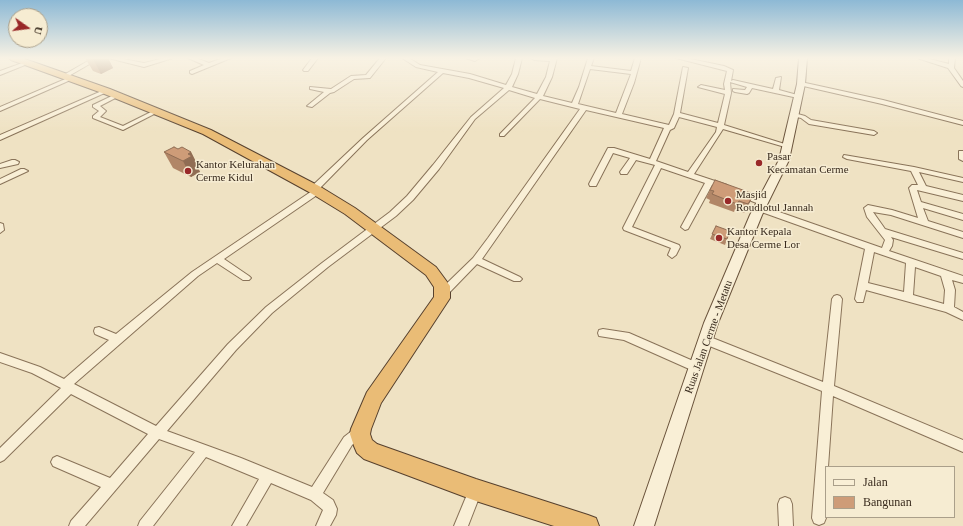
<!DOCTYPE html>
<style>
body{margin:0}
#map{position:relative;width:963px;height:526px;overflow:hidden;background:#efe2c3;font-family:"Times New Roman",serif}
canvas{display:block}
.legend{position:absolute;left:825px;top:466px;width:130px;height:52px;box-sizing:border-box;background:#f6ecd2;border:1px solid #aa9f8a;margin:0;padding:5px 7px;list-style:none;font-size:12px;color:#392b1e}
.legend li{display:flex;align-items:center;gap:8px;height:20px}
.legend b{width:20px;border:1px solid #aa9f8a}
.north{position:absolute;left:8px;top:8px;width:40px;height:40px;box-sizing:border-box;background:#f6ecd2;border:1px solid #aa9f8a;border-radius:50%;rotate:104deg;font-size:11px;font-weight:700;line-height:16px;text-align:center;color:#392b1e}
.north::after{content:'';display:block;margin:auto;width:14px;height:18px;background:#992828;clip-path:polygon(50% 0,100% 100%,50% 72%,0 100%)}
</style>
<div id="map">
<canvas width="963" height="526"></canvas>
<ul class="legend">
<li><b style="height:5px;background:#f9efd6"></b>Jalan</li>
<li><b style="height:11px;background:#ce9c78"></b>Bangunan</li>
</ul>
<div class="north">U</div>
</div>
<script>
const ctx = document.querySelector('canvas').getContext('2d');
ctx.lineJoin = 'round';
const poly = rows => new Path2D(rows.map(r => 'M' + r).join(''));
function strokePath(path, color, width, dash) { ctx.strokeStyle = color; ctx.lineWidth = width; ctx.lineCap = dash ? 'butt' : 'round'; ctx.setLineDash(dash || []); ctx.stroke(path); }
function fillPath(path, color) { ctx.fillStyle = color; ctx.fill(path, 'evenodd'); }
function write(font, color, halo, rows, align = 'center') {
  ctx.font = font + ' "Times New Roman",serif'; ctx.lineWidth = 3; ctx.setLineDash([]); ctx.textBaseline = 'middle'; ctx.strokeStyle = halo; ctx.fillStyle = color; for (const [text, x, y, turn = 0] of rows) {
    ctx.save(); ctx.translate(x, y); ctx.rotate((+turn || 0) * Math.PI / 180); ctx.textAlign = isNaN(turn) ? turn : align; if (halo) ctx.strokeText(text, 0, 0); ctx.fillText(text, 0, 0); ctx.restore();
  }
}
const minor = poly([
 [93,58,100,58,67,77,62,76,93,58],
 [108,58,118,58,144,63,164,58,173,58,144,67,108,58],
 [188,58,196,58,209,63,223,58,231,58,192,74,190,73,190,71,204,65,188,58],
 [312,58,318,58,308,71,304,71,303,70,312,58],
 [380,58,386,58,370,78,354,79,334,92,330,93,312,107,307,106,324,92,310,89,310,87,331,89,351,76,366,75,380,58],
 [402,58,409,58,420,65,470,74,506,85,512,74,516,58,522,58,518,74,512,87,537,94,546,77,550,61,534,60,531,58,557,58,552,77,543,96,572,103,579,87,588,58,594,58,591,66,631,71,635,58,641,58,634,83,622,114,669,125,674,114,683,67,688,68,680,113,718,123,725,94,698,87,701,85,725,90,724,84,727,71,676,58,686,58,724,66,733,70,731,81,733,80,773,89,776,78,781,77,779,90,801,96,798,98,752,88,749,93,747,94,735,92,733,91,733,89,745,90,747,87,730,82,731,93,724,125,791,146,789,147,785,147,723,129,694,174,727,185,728,187,724,189,712,185,688,229,685,230,681,227,705,183,661,168,632,227,679,245,680,247,676,255,672,258,668,255,671,248,624,230,623,228,655,165,636,160,627,174,621,174,620,172,630,158,613,153,596,186,590,186,589,184,608,148,614,148,650,159,664,128,586,110,482,259,520,277,522,279,520,281,514,281,477,264,446,296,440,296,438,293,440,290,473,258,488,238,580,109,540,99,504,136,500,136,500,134,535,98,509,90,475,119,439,169,413,200,396,216,328,267,272,313,236,350,167,431,241,458,312,487,344,437,353,430,360,428,364,430,366,434,364,438,357,441,352,445,323,493,333,500,337,509,336,515,330,526,316,526,323,510,311,500,271,483,246,526,232,526,259,479,206,457,153,526,138,526,140,521,195,452,159,439,85,526,69,526,71,521,101,487,53,466,51,462,53,458,57,456,110,478,148,434,71,394,4,460,0,462,0,448,61,388,32,373,0,362,0,353,40,367,64,379,109,340,95,334,94,331,95,328,99,327,116,334,192,272,312,191,310,189,311,187,363,138,438,72,416,67,402,58],
 [590,69,631,74,616,113,578,104,590,69],
 [443,73,469,78,504,88,471,117,433,165,407,196,390,212,322,263,266,307,228,344,156,426,74,384,198,276,217,263,243,280,249,280,251,278,249,276,224,259,320,193,321,191,319,189,367,140,443,73],
 [679,117,717,127,716,132,688,172,656,161,670,130,674,128,679,117],
 [465,58,480,58,475,61,465,58],
 [917,58,926,58,949,64,949,58,955,58,954,68,963,81,963,87,961,86,948,68,917,58],
 [25,62,30,63,0,75,0,71,25,62],
 [70,77,75,78,0,111,0,107,70,77],
 [801,82,883,100,963,121,963,125,882,104,799,85,799,83,801,82],
 [104,90,109,91,0,140,0,135,104,90],
 [116,94,121,95,100,106,106,111,100,117,123,126,155,110,160,111,123,130,93,118,93,116,99,111,93,107,93,105,116,94],
 [794,113,805,116,811,120,874,131,877,133,874,135,809,124,801,118,792,116,792,114,794,113],
 [959,151,963,151,963,161,959,159,959,151],
 [844,155,914,167,963,178,963,182,919,172,926,186,963,195,963,201,917,190,921,202,963,214,963,220,923,208,928,221,963,232,963,238,891,215,873,212,885,229,963,253,963,259,891,237,893,240,892,246,889,251,963,276,963,283,952,280,955,290,954,307,963,312,963,320,946,312,866,290,863,302,857,302,855,299,865,249,756,210,755,208,756,206,762,206,882,248,885,240,867,217,864,208,868,205,892,210,918,218,909,188,912,185,918,185,911,171,847,159,843,157,844,155],
 [874,252,906,263,904,292,868,283,874,252],
 [915,267,941,276,945,290,944,304,913,295,915,267],
 [12,160,15,160,19,162,18,164,0,168,0,164,12,160],
 [21,169,24,169,28,171,0,184,0,179,21,169],
 [739,192,745,192,765,200,766,202,765,204,759,204,739,196,738,194,739,192],
 [0,223,3,224,4,230,0,233,0,223],
 [837,295,840,296,842,299,834,386,963,440,963,452,833,396,828,467,826,467,826,518,824,523,819,525,814,523,812,518,822,391,702,343,701,340,702,337,706,336,710,337,823,382,832,299,834,296,837,295],
 [603,329,629,333,700,364,701,367,700,370,696,372,624,340,599,336,598,333,599,330,603,329],
 [476,484,481,485,482,490,468,526,454,526,471,485,476,484],
 [785,497,790,499,792,504,793,526,779,526,778,504,780,499,785,497]
]);
const secondary = poly([
 [799,58,807,58,805,84,789,160,762,215,718,323,654,526,634,526,704,323,750,215,779,160,797,84,799,58]
]);
const trunk = poly([
 [9,58,22,58,110,89,211,130,319,186,355,208,436,267,450,286,450,298,381,403,371,429,370,434,372,440,377,444,476,479,588,515,596,518,599,526,554,526,476,501,364,459,357,453,354,446,350,434,351,429,367,392,434,297,434,287,426,275,345,214,309,192,203,134,102,93,11,60,9,58]
]);
const wall = poly([
 [85,58,108,58,113,68,101,74,93,71],
 [178,149,191,152,199,168,198,168,200,172,191,177,173,168,164,152],
 [710,190,754,194,744,213,735,209,734,212,709,203,710,200,706,198],
 [716,226,727,239,725,245,710,239]
]);
const shadedWall = poly([
 [97,58,108,58,113,68,101,74,93,59],
 [191,152,199,168,198,168,200,172,191,177,183,161,188,154],
 [754,194,750,202,744,213,748,204]
]);
const building = poly([
 [88,58,97,58,93,59,88,58],
 [174,147,178,149,182,147,191,152,188,154,192,156,183,161,164,152,174,147],
 [715,180,754,194,748,204,739,201,737,204,712,194,714,191,710,190,715,180],
 [716,226,730,231,727,239,712,234,716,226]
]);
const markers = [
 [759,163,4,"#992828"],
 [188,171,4,"#992828"],
 [728,201,4,"#992828"],
 [719,238,4,"#992828"]
];
const poiNames = [
 ["Pasar",767,157],
 ["Kecamatan Cerme",767,170],
 ["Kantor Kelurahan",196,165],
 ["Cerme Kidul",196,178],
 ["Masjid",736,195],
 ["Roudlotul Jannah",736,208],
 ["Kantor Kepala",727,232],
 ["Desa Cerme Lor",727,245]
];
const streetNames = [
 ["Ruas Jalan Cerme - Metatu",709,337,-70]
];
strokePath(minor, '#897359', 2);
strokePath(secondary, '#6b543c', 2);
strokePath(trunk, '#57412e', 2);
fillPath(minor, '#f9efd6');
fillPath(secondary, '#f9efd6');
fillPath(trunk, '#eabc76');
fillPath(wall, '#b18667');
fillPath(shadedWall, '#906d54');
fillPath(building, '#ce9c78');
strokePath(building, '#906d54', 1);
const sky = ctx.createLinearGradient(0, 0, 0, 132);
sky.addColorStop(0, '#8db9d5');
sky.addColorStop(0.44, '#f8f2e4');
sky.addColorStop(1, '#f8f2e400');
ctx.fillStyle = sky;
ctx.fillRect(0, 0, 963, 132);
for (const [x, y, r, color] of markers) { const dot = new Path2D(); dot.arc(x, y, r, 0, 2 * Math.PI); ctx.fillStyle = color; ctx.fill(dot); strokePath(dot, '#f6ecd2', 1.5); }
write('11px', '#392b1e', '#f6ecd2', poiNames, 'left');
write('11px', '#392b1e', '#f6ecd2', streetNames);
</script>
